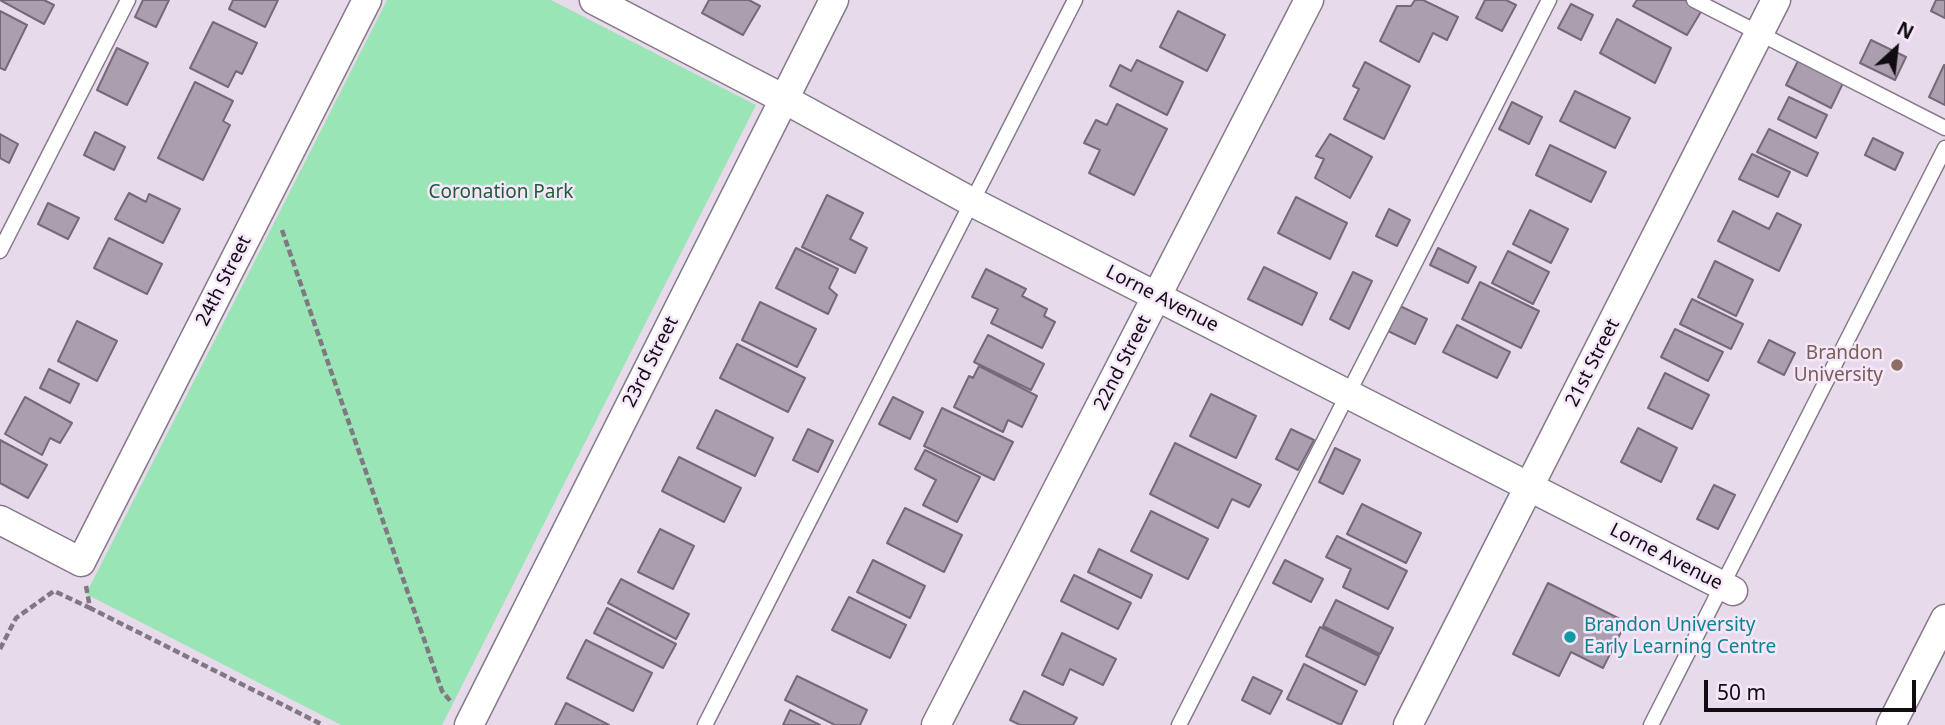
<!DOCTYPE html>
<style>
body{margin:0}
#map{position:relative;width:1945px;height:725px;overflow:hidden;background:#e7daeb;font-family:"Noto Sans",sans-serif}
canvas{display:block}
.north{position:absolute;left:1861px;top:14px;width:70px;height:70px;-webkit-text-stroke:5px #f5e7f9;paint-order:stroke;rotate:27deg;font-size:19px;font-weight:700;line-height:28px;text-align:center;color:#100c11}
.north::after{content:'';display:block;margin:auto;width:24px;height:32px;background:#100c11;clip-path:polygon(50% 0,100% 100%,50% 72%,0 100%)}
.scale{position:absolute;left:1704px;top:680px;width:212px;height:32px;box-sizing:border-box;border:4px solid #100c11;border-top:0;padding-left:9px;font-size:21px;line-height:24px;white-space:nowrap;color:#100c11;-webkit-text-stroke:5px #f5e7f9;paint-order:stroke}
</style>
<div id="map">
<canvas width="1945" height="725"></canvas>
<div class="north">N</div>
<div class="scale">50 m</div>
</div>
<script>
const ctx = document.querySelector('canvas').getContext('2d');
ctx.lineJoin = 'round';
function fillPath(path, color) { ctx.fillStyle = color; ctx.fill(path, 'evenodd'); }
const poly = rows => new Path2D(rows.map(r => 'M' + r).join(''));
function strokePath(path, color, width, dash) { ctx.strokeStyle = color; ctx.lineWidth = width; ctx.lineCap = dash ? 'butt' : 'round'; ctx.setLineDash(dash || []); ctx.stroke(path); }
function write(font, color, halo, rows, align = 'center') {
  ctx.font = font + ' "Noto Sans",sans-serif'; ctx.lineWidth = 5; ctx.setLineDash([]); ctx.textBaseline = 'middle'; ctx.strokeStyle = halo; ctx.fillStyle = color; for (const [text, x, y, turn = 0] of rows) {
    ctx.save(); ctx.translate(x, y); ctx.rotate((+turn || 0) * Math.PI / 180); ctx.textAlign = isNaN(turn) ? turn : align; if (halo) ctx.strokeText(text, 0, 0); ctx.fillText(text, 0, 0); ctx.restore();
  }
}
const green = poly([
 [387,0,551,0,756,105,442,725,341,725,86,594]
]);
const building = poly([
 [0,0,44,0,54,5,44,24,0,0],
 [143,0,169,0,156,27,135,17,143,0],
 [233,0,278,0,265,27,229,9,233,0],
 [709,0,749,0,760,6,743,35,702,13,709,0],
 [1415,0,1423,0,1458,17,1447,40,1433,33,1419,62,1380,41,1397,6,1411,6,1415,0],
 [1485,0,1506,0,1516,5,1502,31,1476,18,1485,0],
 [1637,0,1685,0,1702,10,1687,35,1633,6,1637,0],
 [1936,0,1945,0,1945,18,1931,11,1936,0],
 [1571,4,1593,15,1581,40,1558,28,1571,4],
 [0,11,27,25,5,70,0,68,0,11],
 [1178,11,1225,35,1207,71,1160,47,1178,11],
 [1617,19,1671,48,1655,83,1600,53,1617,19],
 [213,22,257,43,242,74,236,71,228,87,190,68,213,22],
 [1871,40,1906,57,1895,80,1860,63,1871,40],
 [117,48,148,63,127,105,97,90,117,48],
 [1137,60,1183,82,1167,115,1110,86,1120,65,1131,71,1137,60],
 [1798,61,1843,83,1831,108,1786,85,1798,61],
 [1365,62,1410,86,1384,139,1344,119,1359,89,1353,86,1365,62],
 [1944,65,1945,65,1945,105,1929,97,1944,65],
 [195,82,233,101,223,121,230,125,203,180,158,158,195,82],
 [1575,91,1630,118,1615,148,1560,121,1575,91],
 [1789,97,1827,115,1816,138,1778,119,1789,97],
 [1512,102,1542,117,1529,144,1499,129,1512,102],
 [1117,104,1167,129,1134,195,1089,173,1100,150,1084,143,1096,120,1107,125,1117,104],
 [1769,129,1818,153,1807,176,1757,152,1769,129],
 [95,132,125,147,114,170,84,155,95,132],
 [0,134,18,144,9,163,0,158,0,134],
 [1330,134,1372,157,1350,198,1315,178,1324,159,1316,156,1330,134],
 [1873,138,1903,153,1895,170,1865,155,1873,138],
 [1550,145,1606,172,1591,202,1536,175,1550,145],
 [1752,154,1790,172,1778,197,1739,179,1752,154],
 [129,193,146,202,149,194,180,209,163,243,115,219,129,193],
 [827,195,863,213,850,239,867,248,855,273,802,247,827,195],
 [1296,197,1347,223,1330,259,1278,233,1296,197],
 [48,203,79,218,68,239,38,224,48,203],
 [1389,209,1410,220,1397,246,1376,236,1389,209],
 [1530,210,1568,229,1551,263,1513,244,1530,210],
 [1733,211,1769,229,1777,213,1801,225,1779,271,1718,241,1733,211],
 [109,238,162,264,147,294,94,268,109,238],
 [796,248,838,269,829,288,837,295,828,314,776,288,796,248],
 [1438,248,1476,267,1468,283,1430,265,1438,248],
 [1508,251,1549,272,1533,304,1492,283,1508,251],
 [1715,261,1753,280,1736,316,1698,297,1715,261],
 [1264,267,1317,293,1302,325,1248,299,1264,267],
 [986,269,1026,289,1022,296,1047,309,1044,316,1055,322,1042,348,991,323,998,309,972,297,986,269],
 [1353,272,1372,281,1349,329,1330,319,1353,272],
 [1480,282,1539,311,1521,348,1462,319,1480,282],
 [1692,299,1743,324,1731,349,1680,324,1692,299],
 [760,302,816,329,797,367,742,340,760,302],
 [1400,306,1427,319,1415,344,1388,331,1400,306],
 [77,321,117,341,97,381,58,361,77,321],
 [1457,325,1510,352,1497,378,1443,352,1457,325],
 [1675,329,1723,352,1708,381,1661,357,1675,329],
 [988,335,1044,364,1031,390,974,362,988,335],
 [1769,340,1795,353,1784,375,1758,362,1769,340],
 [737,344,805,378,788,412,720,378,737,344],
 [979,366,1037,396,1022,427,1008,420,1003,432,954,407,969,376,973,378,979,366],
 [49,369,79,384,70,403,40,388,49,369],
 [1665,373,1709,395,1692,429,1648,408,1665,373],
 [1211,394,1256,416,1236,458,1190,436,1211,394],
 [25,397,72,423,60,443,50,438,42,455,5,434,25,397],
 [893,397,923,412,910,439,879,424,893,397],
 [942,408,1013,442,994,480,924,446,942,408],
 [716,410,773,438,755,476,697,448,716,410],
 [1638,428,1677,448,1661,482,1621,462,1638,428],
 [808,429,833,441,818,472,793,460,808,429],
 [1291,429,1314,440,1298,470,1276,459,1291,429],
 [0,440,47,465,28,498,0,483,0,440],
 [1175,443,1261,485,1249,507,1232,499,1218,528,1150,494,1175,443],
 [1335,448,1360,460,1343,494,1319,482,1335,448],
 [925,450,980,477,957,522,923,505,936,480,915,469,925,450],
 [679,457,741,488,724,522,662,491,679,457],
 [1714,485,1735,495,1718,529,1697,519,1714,485],
 [1362,504,1421,533,1406,563,1347,534,1362,504],
 [905,508,962,535,944,572,887,543,905,508],
 [1151,511,1208,539,1188,579,1131,551,1151,511],
 [660,529,694,546,673,589,638,572,660,529],
 [1337,536,1407,571,1388,609,1343,587,1351,569,1326,557,1337,536],
 [1099,549,1152,575,1141,598,1088,572,1099,549],
 [873,560,925,586,910,618,857,592,873,560],
 [1285,560,1323,579,1311,602,1273,583,1285,560],
 [1074,575,1131,603,1118,629,1061,601,1074,575],
 [621,579,689,614,676,639,608,603,621,579],
 [1548,583,1626,622,1603,668,1571,652,1559,676,1513,654,1548,583],
 [849,597,906,625,890,658,832,630,849,597],
 [1336,600,1393,628,1380,654,1323,626,1336,600],
 [607,608,676,644,663,668,594,633,607,608],
 [1320,627,1379,656,1365,685,1306,656,1320,627],
 [1062,633,1116,659,1103,685,1070,669,1063,685,1042,675,1062,633],
 [586,640,652,673,633,711,567,678,586,640],
 [1304,664,1357,691,1341,725,1287,699,1304,664],
 [797,676,867,710,860,725,835,725,785,700,797,676],
 [1253,677,1282,691,1270,714,1242,700,1253,677],
 [1024,691,1077,718,1073,725,1020,725,1010,720,1024,691],
 [566,703,609,725,555,725,566,703],
 [790,710,820,725,783,725,790,710]
]);
const path = poly([
 [282,230,442,691,451,702],
 [86,586,90,608,323,725],
 [0,649,16,618,54,591,90,608]
]);
const lane = poly([
 [1694,0,1945,128],
 [0,251,128,0],
 [705,725,1075,0],
 [1179,725,1549,0],
 [1651,725,1945,148]
]);
const street = poly([
 [594,0,784,99,970,201,1733,591],
 [0,520,81,562,367,0],
 [469,725,834,0],
 [936,725,1309,0],
 [1408,725,1776,0],
 [1891,725,1945,619]
]);
const markers = [
 [1897,365,7,"#8d6e63"],
 [1570,637,7,"#0f9aa8"]
];
const parkNames = [
 ["Coronation Park",501,193]
];
const streetNames = [
 ["24th Street",224,281,-63],
 ["Lorne Avenue",1162,299,27],
 ["23rd Street",651,362,-63],
 ["22nd Street",1123,363,-63],
 ["21st Street",1593,363,-63],
 ["Lorne Avenue",1666,557,27]
];
const educationNames = [
 ["Brandon",1883,354],
 ["University",1883,376]
];
const cultureNames = [
 ["Brandon University",1584,626],
 ["Early Learning Centre",1584,648]
];
fillPath(green, '#9ae5b5');
fillPath(building, '#ab9eaf');
strokePath(building, '#766a79', 2);
strokePath(lane, '#857989', 17);
strokePath(street, '#857989', 31);
strokePath(path, '#807883', 4.5, [7, 3.5]);
strokePath(lane, '#fff', 14);
strokePath(street, '#fff', 28);
for (const [x, y, r, color] of markers) { const dot = new Path2D(); dot.arc(x, y, r, 0, 2 * Math.PI); ctx.fillStyle = color; ctx.fill(dot); strokePath(dot, '#f5e7f9', 2.5); }
write('19px', '#1d5d3a', '#f5e7f9', parkNames);
write('19px', '#100c11', '#f5e7f9', streetNames);
write('19px', '#785e54', '#f5e7f9', educationNames, 'right');
write('19px', '#0d838f', '#f5e7f9', cultureNames, 'left');
</script>
